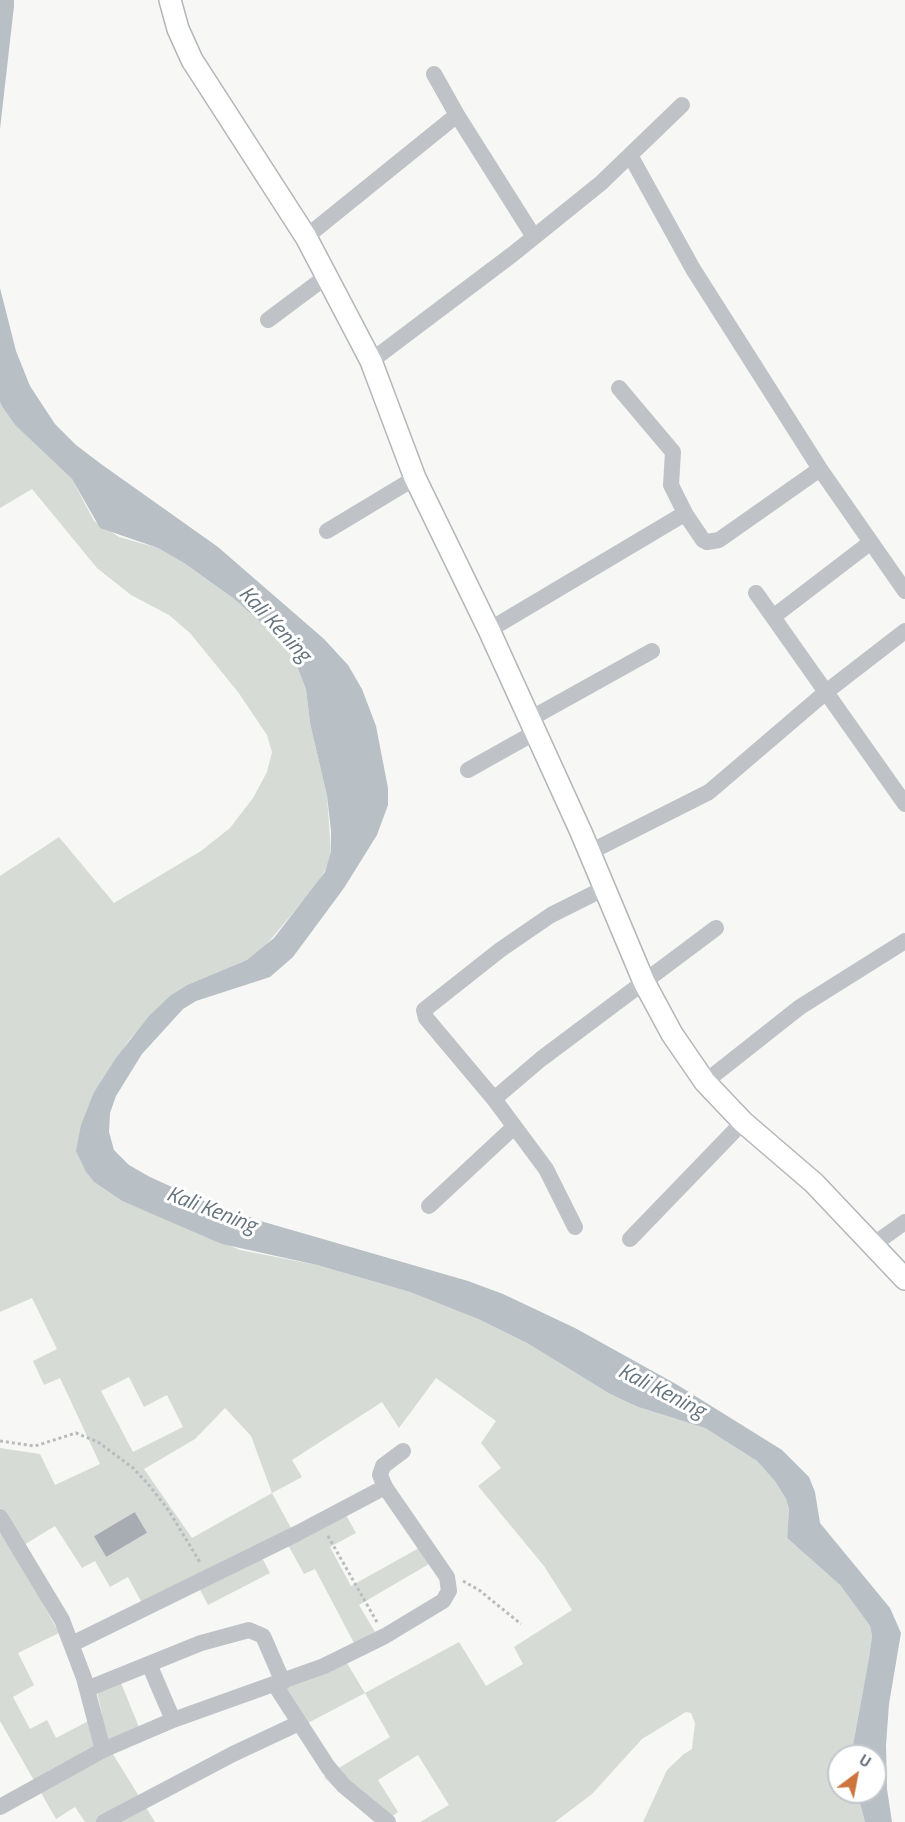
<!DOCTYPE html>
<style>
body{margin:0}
#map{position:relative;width:905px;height:1822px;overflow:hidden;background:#f7f7f5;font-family:"Titillium Web",sans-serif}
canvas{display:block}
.north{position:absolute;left:827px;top:1744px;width:60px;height:60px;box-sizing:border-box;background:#fff;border:2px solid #c3c7cd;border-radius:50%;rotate:32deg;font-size:16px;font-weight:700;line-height:24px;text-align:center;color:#6a7482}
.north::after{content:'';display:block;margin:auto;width:21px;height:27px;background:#cd743f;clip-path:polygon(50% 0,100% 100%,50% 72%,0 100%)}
</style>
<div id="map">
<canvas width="905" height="1822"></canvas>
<div class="north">U</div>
</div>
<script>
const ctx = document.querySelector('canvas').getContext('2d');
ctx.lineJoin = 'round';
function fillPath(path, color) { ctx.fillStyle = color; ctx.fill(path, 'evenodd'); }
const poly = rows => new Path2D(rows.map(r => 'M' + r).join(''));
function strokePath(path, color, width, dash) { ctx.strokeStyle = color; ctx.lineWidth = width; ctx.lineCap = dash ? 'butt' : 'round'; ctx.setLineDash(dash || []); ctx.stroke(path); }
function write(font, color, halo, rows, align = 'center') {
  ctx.font = font + ' "Titillium Web",sans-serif'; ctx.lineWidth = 6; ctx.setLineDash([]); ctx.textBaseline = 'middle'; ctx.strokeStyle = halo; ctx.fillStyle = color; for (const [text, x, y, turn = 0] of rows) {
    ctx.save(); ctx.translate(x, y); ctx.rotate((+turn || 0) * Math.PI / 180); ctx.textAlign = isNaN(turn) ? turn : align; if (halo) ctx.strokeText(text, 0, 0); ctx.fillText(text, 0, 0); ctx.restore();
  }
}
const green = poly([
 [0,402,15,425,72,479,94,521,119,537,158,548,184,563,233,598,273,633,292,654,306,689,310,723,327,796,331,852,329,863,318,883,261,951,247,960,187,985,171,995,130,1039,94,1092,86,1172,94,1182,122,1201,240,1250,317,1265,410,1292,478,1319,527,1343,610,1394,638,1407,705,1428,757,1461,775,1481,786,1499,789,1509,787,1538,840,1585,870,1626,872,1636,869,1659,851,1756,839,1756,839,1792,857,1792,865,1822,643,1822,667,1770,684,1754,692,1749,695,1723,691,1713,686,1712,642,1739,592,1794,555,1822,420,1822,449,1805,418,1755,378,1780,398,1812,384,1822,374,1822,335,1788,324,1777,390,1737,365,1693,308,1723,285,1688,345,1660,365,1693,459,1642,486,1686,523,1664,514,1647,572,1610,544,1566,478,1486,501,1468,481,1443,496,1421,436,1378,399,1428,382,1402,292,1460,302,1477,272,1493,298,1541,346,1515,356,1533,330,1547,351,1586,419,1548,429,1564,359,1605,375,1632,354,1643,315,1569,304,1574,282,1534,257,1548,270,1573,208,1605,195,1580,143,1605,128,1577,110,1587,95,1561,82,1568,55,1526,14,1551,59,1633,18,1653,34,1685,13,1697,30,1729,47,1720,56,1738,102,1714,97,1692,121,1683,143,1737,111,1751,155,1822,85,1822,75,1807,56,1819,0,1721,0,1534,12,1525,0,1508,0,1448,40,1454,55,1485,100,1464,60,1378,44,1385,33,1361,57,1349,32,1298,0,1312,0,876,59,837,114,903,201,851,230,828,253,798,267,772,272,752,267,735,238,692,190,633,169,615,131,595,97,568,32,489,0,508],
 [129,1377,144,1407,167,1395,183,1427,133,1452,101,1391],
 [225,1408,251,1436,272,1493,192,1538,144,1469,195,1439]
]);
const water = poly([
 [0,0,14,0,14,6,0,129],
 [0,288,16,351,30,386,55,424,76,445,101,464,218,547,324,639,348,665,362,689,376,726,388,788,388,805,377,835,344,888,293,957,270,977,196,1001,183,1009,142,1054,116,1096,110,1113,109,1132,114,1150,129,1165,150,1177,196,1198,264,1222,468,1281,503,1294,575,1328,676,1384,782,1450,809,1477,815,1492,820,1523,890,1608,901,1633,889,1704,886,1745,887,1789,892,1822,865,1822,857,1792,875,1792,875,1756,851,1756,869,1658,872,1636,870,1626,840,1585,787,1538,789,1509,786,1499,775,1481,757,1461,705,1428,638,1407,610,1394,527,1343,478,1319,410,1292,317,1265,222,1244,122,1201,94,1182,86,1172,76,1151,81,1125,94,1092,116,1058,149,1016,171,995,187,985,247,960,274,938,325,872,331,852,331,831,327,796,310,723,306,689,292,654,273,633,233,598,184,563,158,548,100,528,72,479,15,425,2,406,0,402]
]);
const building = poly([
 [135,1511,148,1533,106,1558,93,1536,135,1511]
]);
const path = poly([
 [0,1441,35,1446,76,1433,98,1442,133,1468,149,1485,169,1511,201,1564],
 [328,1536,378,1624],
 [463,1581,479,1590,521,1624]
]);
const minor = poly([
 [434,74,457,115],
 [630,155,693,269,820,469,905,591],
 [306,237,457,115,534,237],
 [268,320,327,276],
 [371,361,513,254,601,183,682,105],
 [619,388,673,452,671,485,686,515],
 [327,531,415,478],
 [756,593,905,804],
 [773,617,871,542],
 [489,630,679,517,686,515,703,540,707,542,719,540,820,469],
 [528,720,652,651],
 [468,770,534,733],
 [590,852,709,792,826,692,905,631],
 [605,888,551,915,500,950,424,1010,426,1018,494,1099,541,1059,716,928],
 [705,1082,800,1007,905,941],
 [494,1099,546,1169,575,1227],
 [429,1206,514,1127],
 [630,1239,743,1122],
 [874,1244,905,1222],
 [0,1517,62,1620,84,1678,103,1750],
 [72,1644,296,1534,385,1487],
 [149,1664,173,1720],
 [275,1685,328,1767,344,1786,388,1822],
 [87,1689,201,1643,249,1630,263,1636,283,1682],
 [0,1807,103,1750,173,1720,324,1666,385,1636,443,1601,449,1591,447,1577,385,1487,380,1475,383,1466,403,1451],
 [104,1822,233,1754,299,1723]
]);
const major = poly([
 [170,0,178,29,192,60,306,237,371,361,415,478,489,630,581,832,644,982,672,1034,705,1082,743,1122,814,1183,905,1279]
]);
const waterNames = [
 ["Kali Kening",274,625,47],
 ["Kali Kening",211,1211,21],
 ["Kali Kening",661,1392,27]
];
fillPath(green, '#d6dbd5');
fillPath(water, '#b8c0c5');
fillPath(building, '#a7acb3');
strokePath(building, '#d9d9d7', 1.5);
strokePath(major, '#b3b6ba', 24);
strokePath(path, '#b9bbbe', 3, [3, 3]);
strokePath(minor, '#bfc2c6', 16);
strokePath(major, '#fff', 21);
write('italic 22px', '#66747e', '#fff', waterNames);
</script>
